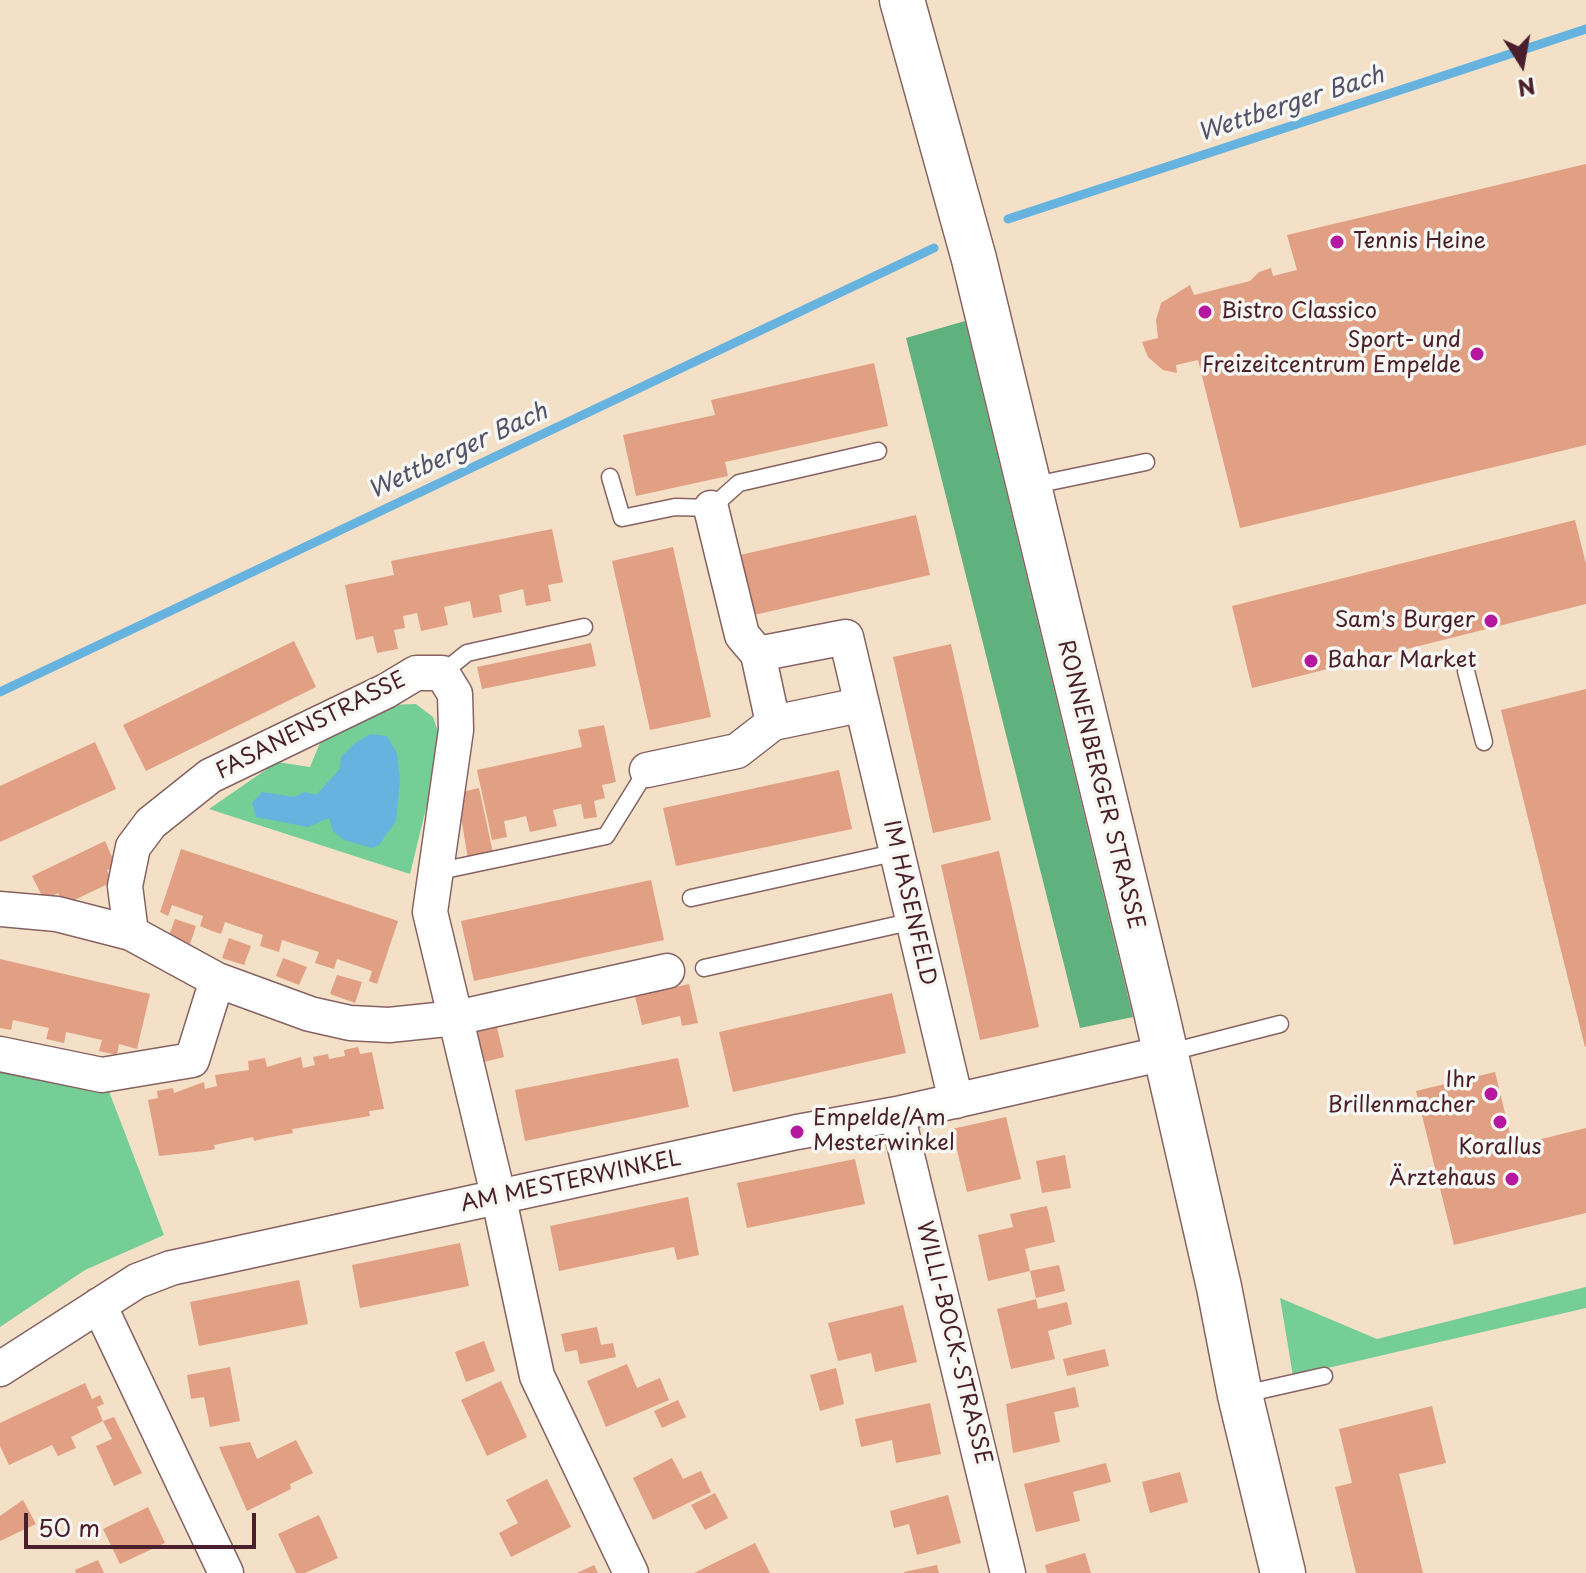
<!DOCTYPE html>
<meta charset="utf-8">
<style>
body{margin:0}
#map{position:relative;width:1586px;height:1573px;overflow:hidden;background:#f4dfc7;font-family:"Playpen Sans",sans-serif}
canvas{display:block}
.north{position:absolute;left:1482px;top:24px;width:80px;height:80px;-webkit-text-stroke:6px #f6f6f2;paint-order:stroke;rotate:169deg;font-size:22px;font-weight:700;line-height:32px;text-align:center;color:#4a1f2b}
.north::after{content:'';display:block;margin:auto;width:28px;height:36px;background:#4a1f2b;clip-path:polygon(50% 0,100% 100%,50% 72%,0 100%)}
.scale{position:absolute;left:24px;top:1513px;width:232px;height:36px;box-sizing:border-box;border:4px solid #4a1f2b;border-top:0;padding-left:10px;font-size:24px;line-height:28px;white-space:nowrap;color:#4a1f2b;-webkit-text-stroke:6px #f6f6f2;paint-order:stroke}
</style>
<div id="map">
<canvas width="1586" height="1573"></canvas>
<div class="north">N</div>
<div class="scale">50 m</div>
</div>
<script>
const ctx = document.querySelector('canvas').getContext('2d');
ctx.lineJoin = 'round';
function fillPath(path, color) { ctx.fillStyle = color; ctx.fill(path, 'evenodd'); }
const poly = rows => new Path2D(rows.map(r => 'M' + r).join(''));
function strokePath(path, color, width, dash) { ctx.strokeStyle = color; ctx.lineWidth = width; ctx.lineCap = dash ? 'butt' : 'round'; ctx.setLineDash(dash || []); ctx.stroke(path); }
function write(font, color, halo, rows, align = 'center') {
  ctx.font = font + ' "Playpen Sans",sans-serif'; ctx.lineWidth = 7; ctx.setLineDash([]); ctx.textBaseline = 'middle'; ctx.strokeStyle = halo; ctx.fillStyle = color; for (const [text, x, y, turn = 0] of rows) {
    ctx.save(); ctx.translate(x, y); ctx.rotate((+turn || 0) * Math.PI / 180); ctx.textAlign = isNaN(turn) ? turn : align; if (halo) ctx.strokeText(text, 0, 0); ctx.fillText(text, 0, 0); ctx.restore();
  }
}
const green = poly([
 [416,704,433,717,442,743,410,874,209,809,277,762,310,767,322,738,388,705],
 [0,1065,108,1089,164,1235,85,1270,0,1327],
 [1586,1287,1586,1308,1293,1376,1280,1298,1377,1339]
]);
const forest = poly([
 [965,321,1133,1017,1080,1028,906,338]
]);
const water = poly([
 [370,734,387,736,397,753,400,780,396,821,379,845,372,848,344,840,333,831,329,818,308,827,256,817,252,803,262,792,294,797,305,792,316,795,340,769,341,757,354,744]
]);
const stream = poly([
 [1008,219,1586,29],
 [0,692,934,248]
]);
const building = poly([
 [1586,164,1586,445,1240,528,1198,360,1176,365,1177,373,1163,370,1148,357,1142,342,1158,338,1156,320,1161,303,1190,285,1194,295,1250,281,1259,272,1271,268,1273,276,1297,270,1287,235],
 [874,363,888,426,725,462,728,476,636,496,623,435,715,415,711,400],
 [916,515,930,575,754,615,740,555],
 [1575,520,1586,564,1586,604,1252,688,1232,606],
 [552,529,563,582,548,585,551,601,526,606,523,589,499,595,502,612,473,618,470,601,444,607,448,625,421,631,417,613,403,616,405,628,394,630,398,649,377,653,373,636,356,640,345,585,394,575,391,561],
 [673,547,711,717,650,730,612,561],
 [294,641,316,687,146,771,123,725],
 [591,643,596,666,482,689,477,667],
 [951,644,991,820,933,833,893,657],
 [1586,689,1586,1046,1585,1047,1501,710],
 [604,725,616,782,602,785,605,798,594,801,597,817,584,819,581,804,566,807,553,810,557,826,530,832,526,816,514,819,504,821,507,837,492,840,477,770,582,747,578,730],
 [95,742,116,789,0,842,0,786],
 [839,770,852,829,676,866,663,808],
 [479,788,493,853,468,859,457,793],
 [105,841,116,866,107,870,112,882,64,905,58,893,44,900,32,876],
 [181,849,398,921,377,984,369,981,372,971,337,959,334,969,315,963,319,952,282,940,279,952,260,946,263,935,245,929,225,922,221,934,212,931,200,926,203,916,172,905,168,916,160,912],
 [999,851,1039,1027,980,1040,941,865],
 [651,880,664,940,474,981,461,921],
 [175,919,196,926,189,947,167,941],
 [229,938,251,946,244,965,222,958],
 [283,958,307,967,299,985,276,976],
 [0,959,150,994,137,1049,119,1044,117,1055,99,1051,102,1040,66,1032,64,1043,46,1039,49,1028,13,1020,11,1030,0,1028],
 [337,975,362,982,355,1003,330,994],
 [689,984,698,1023,682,1026,680,1016,642,1025,635,996],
 [892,993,906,1053,733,1092,719,1032],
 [495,1019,504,1057,480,1063,471,1025],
 [358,1047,360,1054,372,1052,384,1109,369,1111,370,1116,292,1129,293,1133,266,1138,254,1141,253,1137,214,1145,215,1149,204,1151,159,1156,148,1100,158,1098,157,1091,173,1088,174,1093,204,1082,205,1089,217,1086,215,1075,249,1070,248,1061,265,1058,267,1067,301,1057,303,1068,315,1065,313,1057,328,1054,329,1059,345,1056,344,1050],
 [678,1058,689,1107,525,1141,515,1090],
 [1495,1072,1513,1146,1586,1128,1586,1213,1454,1245,1416,1091],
 [1006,1117,1021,1179,967,1192,952,1129],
 [1065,1155,1071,1188,1042,1193,1036,1161],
 [855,1159,865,1204,747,1228,737,1183],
 [688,1197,699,1255,677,1260,674,1247,559,1271,550,1226],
 [1047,1206,1055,1242,1025,1249,1030,1271,988,1281,978,1235,1013,1227,1010,1214],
 [460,1243,469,1286,360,1308,352,1265],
 [1059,1265,1065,1291,1036,1298,1030,1271],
 [299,1280,308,1324,199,1346,190,1302],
 [1036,1299,1038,1309,1067,1302,1072,1324,1048,1331,1055,1359,1011,1369,997,1309],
 [903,1305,917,1362,875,1372,871,1353,838,1361,828,1323],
 [597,1327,601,1345,613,1343,616,1357,580,1364,577,1350,565,1352,561,1334],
 [484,1341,495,1371,466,1382,455,1352],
 [1105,1349,1109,1366,1067,1376,1063,1359],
 [627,1364,637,1388,660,1378,669,1400,606,1427,587,1381],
 [230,1367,240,1421,210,1427,204,1397,191,1399,187,1375],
 [836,1368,844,1404,820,1411,810,1375],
 [501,1381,527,1437,487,1456,461,1400],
 [85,1383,92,1399,100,1395,104,1404,97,1407,103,1421,71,1437,76,1448,58,1456,52,1445,9,1465,0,1446,0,1423],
 [1075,1387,1079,1407,1054,1412,1060,1442,1013,1453,1006,1404],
 [678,1400,686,1417,662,1428,654,1411],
 [930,1403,941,1454,896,1463,892,1440,861,1447,855,1419],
 [1432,1406,1446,1463,1399,1474,1423,1573,1356,1573,1335,1487,1352,1483,1339,1429],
 [114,1417,142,1473,114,1486,96,1446,112,1439,103,1421],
 [296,1440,313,1473,290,1484,291,1489,247,1511,219,1447,250,1442,257,1459],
 [672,1458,683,1479,701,1471,711,1492,653,1520,633,1478],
 [1106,1463,1111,1482,1073,1492,1080,1521,1036,1532,1024,1484],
 [1180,1472,1188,1502,1150,1513,1142,1482],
 [547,1479,571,1527,511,1557,499,1533,518,1523,506,1500],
 [715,1493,728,1518,705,1530,691,1505],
 [948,1495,961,1543,917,1555,909,1524,894,1528,890,1511],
 [23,1500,36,1524,0,1541,0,1516],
 [148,1507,165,1543,120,1564,103,1529],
 [319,1515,338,1558,305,1573,296,1573,278,1534],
 [755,1543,770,1573,694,1573],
 [1085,1553,1091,1573,1047,1573,1045,1565],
 [98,1560,104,1573,76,1573,75,1570],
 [594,1565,598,1573,577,1573],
 [937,1565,939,1573,904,1573,904,1572]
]);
const lane = poly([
 [610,477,622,518,675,507,711,508,739,483,878,451],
 [1030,486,1146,462],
 [1466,671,1484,742],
 [442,673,467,653,584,627],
 [435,872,606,836,647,770],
 [691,898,898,852],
 [704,968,914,921],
 [1167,1053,1280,1024],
 [1240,1395,1324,1376]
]);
const street = poly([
 [711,508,742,635,758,654],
 [773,723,860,705],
 [647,770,737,751,773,723,758,654,846,637,956,1101],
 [0,909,57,914,131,933,217,980,310,1014,350,1023,389,1025,456,1018,667,971],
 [131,933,125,886,133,847,151,823,210,776,386,691,416,673,442,673,455,694,456,730,430,912,499,1199,537,1376,631,1573],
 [0,1054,102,1075,192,1060,217,980],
 [897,1114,1008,1573],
 [99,1305,226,1573],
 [0,1369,137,1281,171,1268,797,1132,897,1114,1165,1053]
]);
const secondary = poly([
 [902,0,974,259,1155,1007,1219,1287,1240,1395,1283,1573]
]);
const markers = [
 [1337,242,8,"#b5179e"],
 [1205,312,8,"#b5179e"],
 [1477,354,8,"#b5179e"],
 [1491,621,8,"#b5179e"],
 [1311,661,8,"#b5179e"],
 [1491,1094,8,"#b5179e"],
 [1500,1122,8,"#b5179e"],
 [797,1132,8,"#b5179e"],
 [1512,1179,8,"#b5179e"]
];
const poiNames = [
 ["Tennis Heine",1353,242],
 ["Bistro Classico",1221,312],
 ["Sport- und",1461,341,"right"],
 ["Freizeitcentrum Empelde",1461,366,"right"],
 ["Sam's Burger",1475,621,"right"],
 ["Bahar Market",1327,661],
 ["Ihr",1475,1081,"right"],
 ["Brillenmacher",1475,1106,"right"],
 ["Empelde/Am",813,1119],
 ["Mesterwinkel",813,1144],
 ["Korallus",1500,1148,"center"],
 ["Ärztehaus",1496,1179,"right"]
];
const streetNames = [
 ["FASANENSTRASSE",311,726,-27],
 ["RONNENBERGER STRASSE",1100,785,76],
 ["IM HASENFELD",909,903,77],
 ["AM MESTERWINKEL",571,1182,-12],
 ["WILLI-BOCK-STRASSE",953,1343,76]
];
const waterNames = [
 ["Wettberger Bach",1291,105,-18],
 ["Wettberger Bach",458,452,-25]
];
fillPath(green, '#74ce95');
fillPath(forest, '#5fb17e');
fillPath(water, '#66b3df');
strokePath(stream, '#66b3df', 9);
fillPath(building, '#e1a083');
strokePath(lane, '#866262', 19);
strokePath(street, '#866262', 37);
strokePath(secondary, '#866262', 47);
strokePath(lane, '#fff', 16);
strokePath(street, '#fff', 34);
strokePath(secondary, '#fff', 44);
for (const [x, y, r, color] of markers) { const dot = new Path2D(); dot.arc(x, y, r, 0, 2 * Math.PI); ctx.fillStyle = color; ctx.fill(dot); strokePath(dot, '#f6f6f2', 3); }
write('22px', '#4a1f2b', '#f6f6f2', poiNames, 'left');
write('22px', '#4a1f2b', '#f6f6f2', streetNames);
write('italic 24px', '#54536a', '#f6f6f2', waterNames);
</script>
